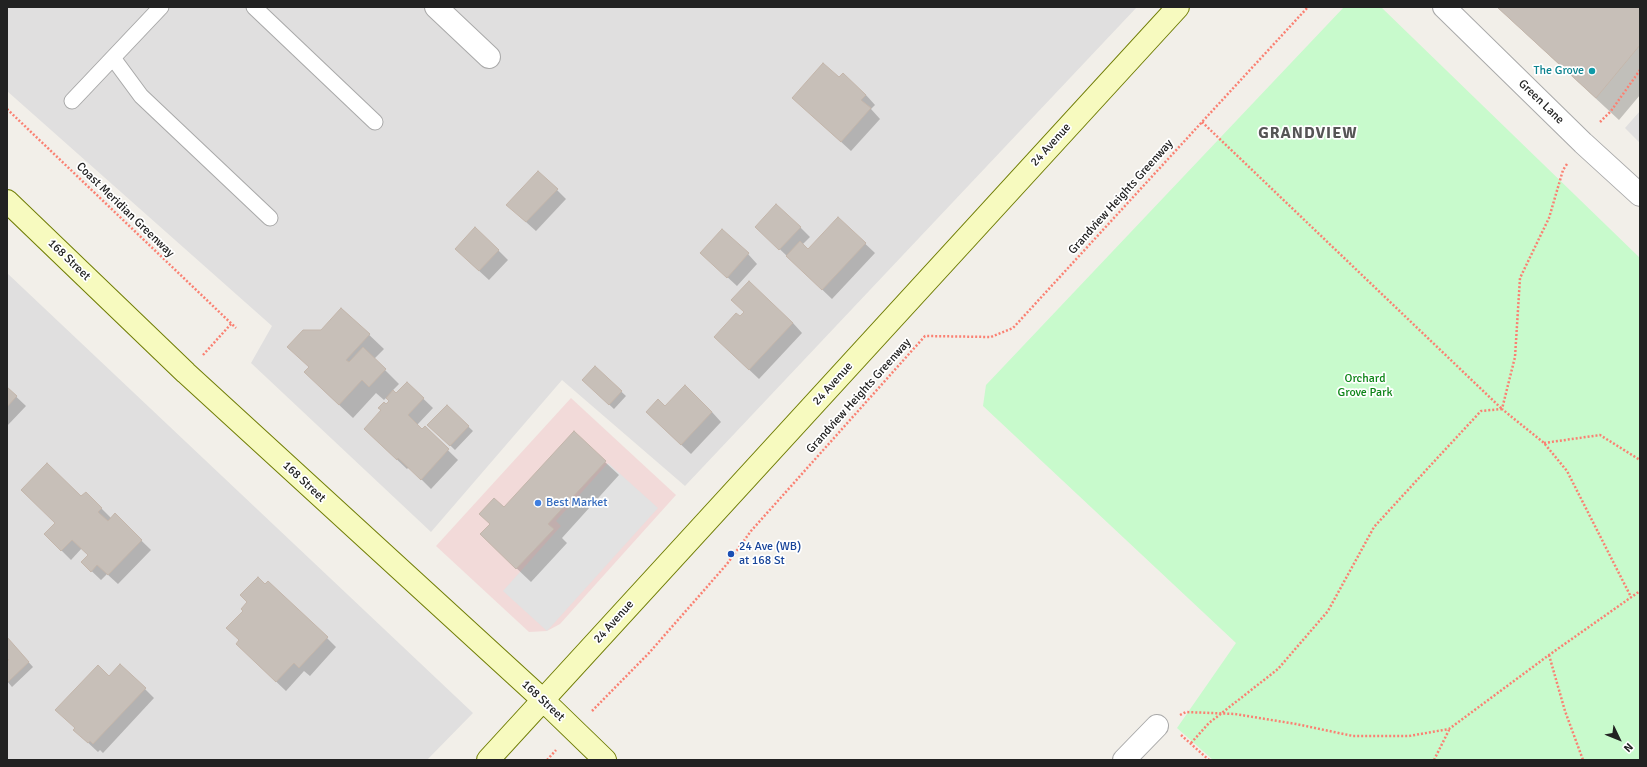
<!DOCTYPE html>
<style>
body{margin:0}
#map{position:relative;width:1647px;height:767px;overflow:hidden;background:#f2efe9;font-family:Signika,sans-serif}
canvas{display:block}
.frame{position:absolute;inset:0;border:8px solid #222;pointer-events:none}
.north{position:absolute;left:1599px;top:719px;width:40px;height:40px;-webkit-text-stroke:3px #fff;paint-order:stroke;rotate:133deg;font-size:11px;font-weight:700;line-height:16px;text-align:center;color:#222}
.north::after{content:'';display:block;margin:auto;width:14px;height:18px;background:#222;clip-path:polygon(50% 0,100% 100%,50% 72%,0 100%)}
</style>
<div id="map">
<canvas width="1647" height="767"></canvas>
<div class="frame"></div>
<div class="north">N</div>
</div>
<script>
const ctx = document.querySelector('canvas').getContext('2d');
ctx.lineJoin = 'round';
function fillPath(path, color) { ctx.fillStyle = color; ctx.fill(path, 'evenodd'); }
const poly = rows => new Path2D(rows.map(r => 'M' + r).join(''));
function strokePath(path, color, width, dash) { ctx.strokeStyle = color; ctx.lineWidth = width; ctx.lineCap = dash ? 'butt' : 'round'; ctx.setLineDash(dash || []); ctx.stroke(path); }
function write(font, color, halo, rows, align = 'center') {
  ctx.font = font + ' Signika,sans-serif'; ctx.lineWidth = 3.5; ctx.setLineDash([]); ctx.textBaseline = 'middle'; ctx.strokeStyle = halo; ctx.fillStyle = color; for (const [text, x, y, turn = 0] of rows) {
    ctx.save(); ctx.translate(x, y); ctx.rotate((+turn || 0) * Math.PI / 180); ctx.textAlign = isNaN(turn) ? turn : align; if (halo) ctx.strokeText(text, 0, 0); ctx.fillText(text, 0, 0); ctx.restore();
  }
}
const residential = poly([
 [7,7,1137,7,685,486,562,380,431,532,251,363,272,326,7,91],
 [1640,111,1640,143,1625,128],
 [7,273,473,713,427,760,7,760]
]);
const commercial = poly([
 [571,398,676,495,560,624,547,631,529,632,436,546]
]);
const park = poly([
 [1344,7,1381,7,1640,258,1640,760,1213,760,1177,728,1236,643,983,406,986,385]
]);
const parking = poly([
 [608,463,658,508,547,631,503,591,561,526,556,521]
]);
const shadow = poly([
 [1497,7,1640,7,1640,95,1619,120],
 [839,79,866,95,875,105,871,109,880,119,851,151,803,107],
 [557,190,566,199,536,231,517,214],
 [838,218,875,253,832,299,766,236,800,227,810,237,802,245,808,250],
 [498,250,508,260,489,280,465,258],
 [748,254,757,264,737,286,711,262],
 [342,309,384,349,374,359,399,384,392,391,396,395,407,383,433,408,417,425,422,430,425,428,458,460,431,489,409,467,407,469,374,438,382,410,391,402,386,398,384,400,376,393,353,418,319,386,310,367,321,331],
 [745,312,793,323,802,333,759,379,725,347,740,318],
 [595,367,626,396,614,409,583,380],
 [7,388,26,406,7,426],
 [447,406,473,431,455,450,429,425],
 [665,407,712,412,721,422,691,454,657,422],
 [605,462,619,475,562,538,567,543,531,582,495,548,491,524,504,509],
 [86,493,112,519,115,515,151,550,118,584,107,574,101,580,82,562,89,555,82,548,71,560,45,534],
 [7,638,33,667,12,687,7,681,7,663,10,660,7,657],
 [327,638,336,647,310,676,304,671,286,691,247,654],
 [109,677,145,689,154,698,103,753,100,750,98,752,84,739]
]);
const building = poly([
 [1497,7,1640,7,1640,45,1596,98,1497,7],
 [823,63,839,77,843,73,866,95,861,100,871,108,841,142,792,98,823,63],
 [538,171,558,189,526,222,506,205,538,171],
 [776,204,801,227,779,250,755,227,776,204],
 [838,217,866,243,822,290,786,256,800,241,808,249,838,217],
 [475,227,499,250,479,271,455,249,475,227],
 [722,229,749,253,727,278,700,253,722,229],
 [749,281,793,323,749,370,714,337,736,313,740,316,744,312,731,300,749,281],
 [341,308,370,334,346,360,349,362,363,347,386,369,369,387,362,380,339,405,304,372,309,367,287,347,303,330,321,330,341,308],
 [595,366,622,391,609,405,582,380,595,366],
 [407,382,424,398,408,415,422,429,425,426,449,449,421,480,398,458,397,460,364,429,381,410,378,408,384,402,386,404,389,401,386,398,393,390,396,393,407,382],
 [685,385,712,412,681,445,646,412,658,399,665,406,685,385],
 [7,387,17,396,7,407,7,387],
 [447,405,469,426,450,446,427,425,447,405],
 [574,431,606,461,548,524,554,529,516,569,480,534,490,524,479,514,494,498,504,507,574,431],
 [47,463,81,496,86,492,102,508,98,512,108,521,115,513,142,540,108,575,97,565,91,572,81,562,88,555,72,540,61,551,44,534,55,523,21,490,47,463],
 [258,577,265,584,268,581,328,637,299,668,294,663,276,682,236,644,239,640,226,628,243,611,241,609,247,602,240,595,258,577],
 [7,637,29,662,7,683,7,661,9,660,7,658,7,637],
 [120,664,146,688,93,744,90,741,88,743,73,730,75,728,55,710,98,665,109,676,120,664]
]);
const path = poly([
 [7,109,236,328],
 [1202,122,1502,409],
 [1600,122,1611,111,1640,70],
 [1567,164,1563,170,1549,218,1520,278,1515,357,1502,409,1544,443,1567,471,1631,597],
 [203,355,231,324],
 [1544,443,1600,435,1640,460],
 [1549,655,1565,711,1583,760],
 [592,711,649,653,727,564,751,531,925,336,991,337,1013,328,1202,122,1308,7],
 [1180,715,1186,712,1235,714,1296,724,1353,736,1409,736,1449,729,1549,655,1640,591],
 [1181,735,1209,760],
 [1191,743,1209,723,1278,669,1328,611,1374,527,1429,467,1481,411,1502,409],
 [547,760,556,750],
 [1434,760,1449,730]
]);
const service = poly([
 [254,7,375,122],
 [113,58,141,96,270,218],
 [72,101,161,7]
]);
const minor = poly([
 [436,7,489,57],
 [1444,7,1583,143,1640,195],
 [1124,760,1157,726]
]);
const secondary = poly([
 [7,201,186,373,543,700,605,760],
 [488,760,1178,7]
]);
const markers = [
 [1592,71,4,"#0f9aa8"],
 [538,503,4,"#3f7fe0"],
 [731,554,4,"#1a4fb4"]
];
const cultureNames = [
 ["The Grove",1584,71]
];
const streetNames = [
 ["Green Lane",1541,102,44],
 ["24 Avenue",1051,145,-48],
 ["Grandview Heights Greenway",1121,197,-48],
 ["Coast Meridian Greenway",125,210,44],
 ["168 Street",69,260,44],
 ["24 Avenue",833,384,-48],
 ["Grandview Heights Greenway",859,396,-48],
 ["168 Street",304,482,43],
 ["24 Avenue",614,622,-48],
 ["168 Street",543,701,43]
];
const parkNames = [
 ["Orchard",1365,379],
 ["Grove Park",1365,393]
];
const shopNames = [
 ["Best Market",546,503]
];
const transitNames = [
 ["24 Ave (WB)",739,547],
 ["at 168 St",739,561]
];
const districtNames = [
 ["GRANDVIEW",1308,134]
];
fillPath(residential, '#e0dfdf');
fillPath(commercial, '#f2dad9');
fillPath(park, '#c8facc');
fillPath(parking, '#e2e2e2');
fillPath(shadow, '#0003');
fillPath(building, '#c7bfb8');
strokePath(building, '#c4b6ab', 1);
strokePath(service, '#a9a9a9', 17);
strokePath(minor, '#a9a9a9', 24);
strokePath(secondary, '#707d05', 24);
strokePath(path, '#fa8072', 2.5, [2, 2]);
strokePath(service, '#fff', 15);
strokePath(minor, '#fff', 22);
strokePath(secondary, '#f7fabf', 22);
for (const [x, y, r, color] of markers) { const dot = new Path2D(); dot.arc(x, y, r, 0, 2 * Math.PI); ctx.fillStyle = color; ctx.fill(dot); strokePath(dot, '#fff', 1.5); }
write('12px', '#0d838f', '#fff', cultureNames, 'right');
write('12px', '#222', '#fff', streetNames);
write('12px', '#0c8416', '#fff', parkNames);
write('12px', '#366cbe', '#fff', shopNames, 'left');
write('12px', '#164399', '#fff', transitNames, 'left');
ctx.letterSpacing = '1px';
write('bold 16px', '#555', '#fff', districtNames);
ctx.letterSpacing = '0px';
</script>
